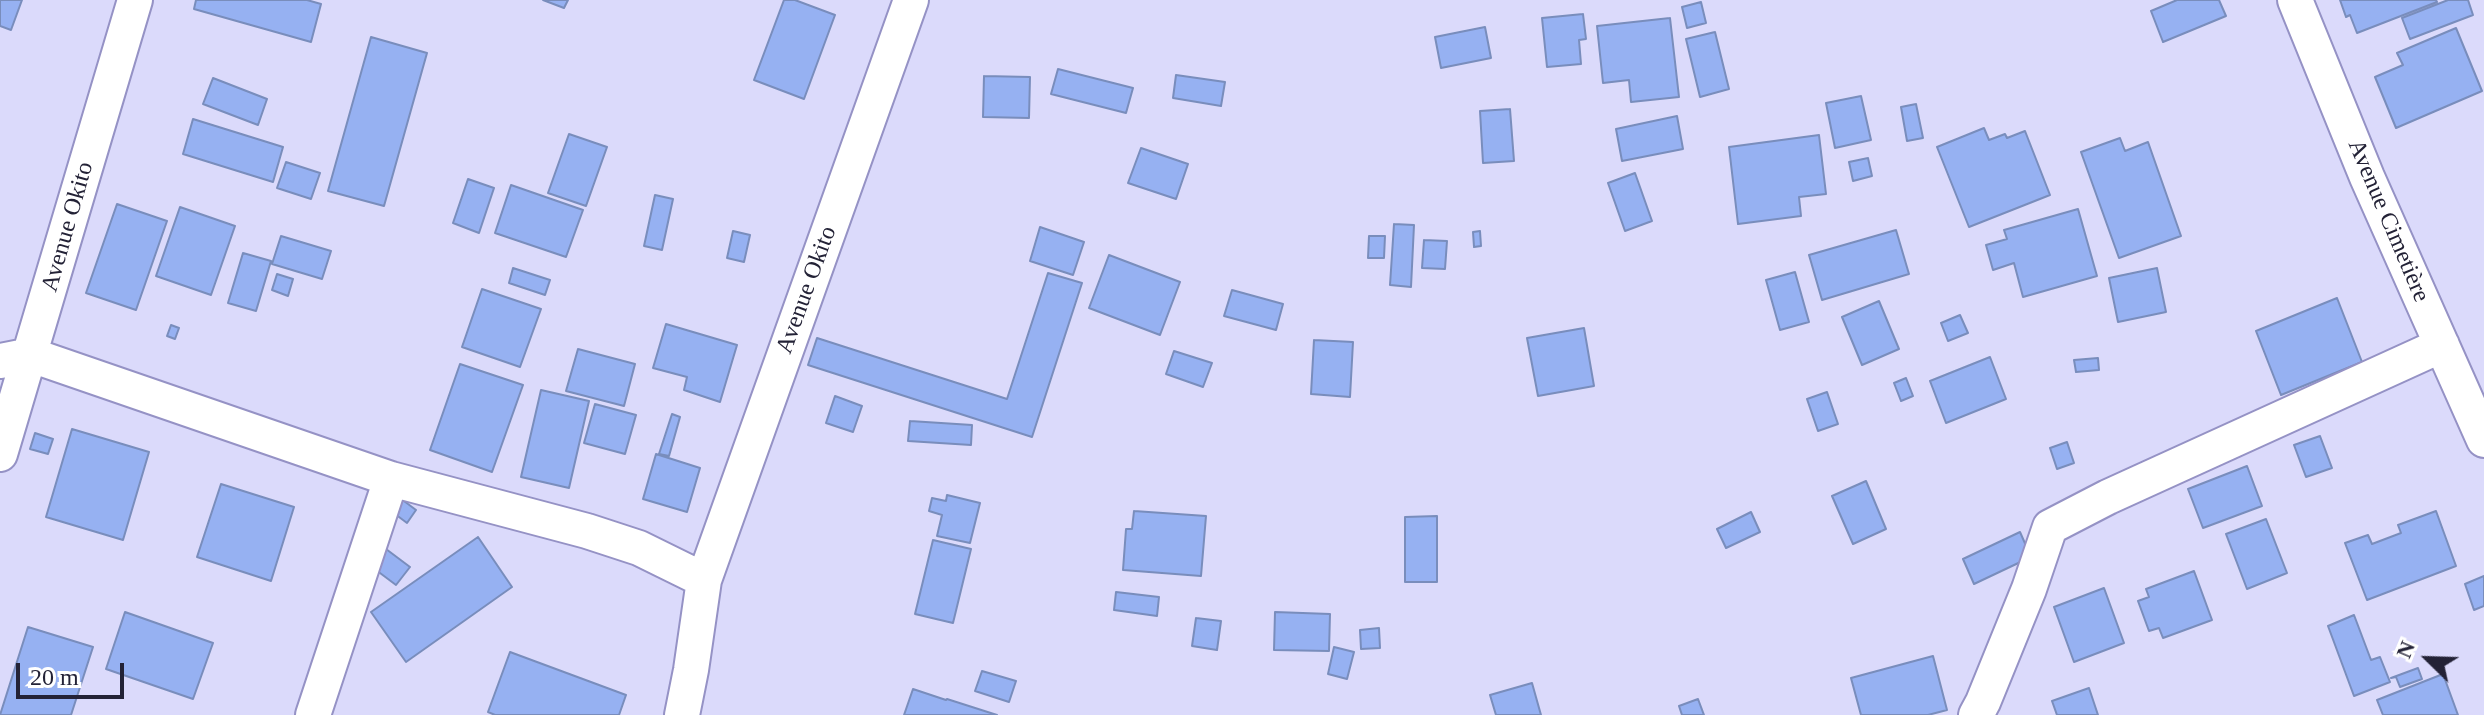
<!DOCTYPE html>
<meta charset="utf-8">
<style>
body{margin:0}
#map{position:relative;width:2484px;height:715px;overflow:hidden;background:#dbdafb;font-family:Georgia,serif}
canvas{display:block}
.north{position:absolute;left:2388px;top:619px;width:80px;height:80px;-webkit-text-stroke:6px #fff;paint-order:stroke;rotate:293deg;font-size:22px;font-weight:700;line-height:32px;text-align:center;color:#232236}
.north::after{content:'';display:block;margin:auto;width:28px;height:36px;background:#232236;clip-path:polygon(50% 0,100% 100%,50% 72%,0 100%)}
.scale{position:absolute;left:16px;top:663px;width:108px;height:36px;box-sizing:border-box;border:4px solid #232236;border-top:0;padding-left:10px;font-size:24px;line-height:28px;white-space:nowrap;color:#232236;-webkit-text-stroke:6px #fff;paint-order:stroke}
</style>
<div id="map">
<canvas width="2484" height="715"></canvas>
<div class="north">N</div>
<div class="scale">20 m</div>
</div>
<script>
const ctx = document.querySelector('canvas').getContext('2d');
ctx.lineJoin = 'round';
function fillPath(path, color) { ctx.fillStyle = color; ctx.fill(path, 'evenodd'); }
const poly = rows => new Path2D(rows.map(r => 'M' + r).join(''));
function strokePath(path, color, width, dash) { ctx.strokeStyle = color; ctx.lineWidth = width; ctx.lineCap = dash ? 'butt' : 'round'; ctx.setLineDash(dash || []); ctx.stroke(path); }
function write(font, color, halo, rows, align = 'center') {
  ctx.font = font + ' Georgia,serif'; ctx.lineWidth = 7; ctx.setLineDash([]); ctx.textBaseline = 'middle'; ctx.strokeStyle = halo; ctx.fillStyle = color; for (const [text, x, y, turn = 0] of rows) {
    ctx.save(); ctx.translate(x, y); ctx.rotate((+turn || 0) * Math.PI / 180); ctx.textAlign = isNaN(turn) ? turn : align; if (halo) ctx.strokeText(text, 0, 0); ctx.fillText(text, 0, 0); ctx.restore();
  }
}
const building = poly([
 [0,0,22,0,11,30,0,26,0,0],
 [196,0,307,0,321,4,311,42,194,9,196,0],
 [543,0,568,0,564,8,543,0],
 [784,0,795,0,835,15,804,99,754,80,784,0],
 [2177,0,2219,0,2226,16,2163,42,2151,11,2177,0],
 [2340,0,2436,0,2437,2,2357,33,2350,15,2346,17,2340,0],
 [2448,0,2468,0,2473,15,2410,39,2402,18,2448,0],
 [1701,2,1706,23,1687,28,1682,7,1701,2],
 [1583,14,1586,39,1579,40,1581,64,1547,67,1542,18,1583,14],
 [1670,18,1679,97,1631,102,1629,80,1603,83,1597,26,1670,18],
 [1485,27,1491,58,1441,68,1435,37,1485,27],
 [2456,28,2482,91,2396,128,2375,77,2403,65,2397,53,2456,28],
 [1715,32,1729,89,1700,97,1686,39,1715,32],
 [371,37,427,53,384,206,328,191,371,37],
 [1058,69,1133,88,1126,113,1051,94,1058,69],
 [1176,75,1225,82,1221,106,1173,98,1176,75],
 [984,76,1030,77,1029,118,983,117,984,76],
 [213,78,267,99,258,125,203,104,213,78],
 [1861,96,1871,140,1835,148,1826,103,1861,96],
 [1916,104,1923,138,1907,141,1901,107,1916,104],
 [1510,109,1514,161,1483,163,1480,111,1510,109],
 [1677,116,1683,149,1622,161,1616,129,1677,116],
 [193,119,283,147,273,182,183,154,193,119],
 [1984,128,1989,140,2005,134,2007,138,2025,131,2050,195,1969,227,1937,147,1984,128],
 [569,134,607,147,586,206,548,193,569,134],
 [1819,135,1826,194,1799,197,1801,216,1738,224,1729,147,1819,135],
 [2120,138,2125,151,2148,142,2181,236,2119,258,2081,152,2120,138],
 [1141,148,1188,164,1176,199,1128,183,1141,148],
 [1868,158,1872,176,1853,181,1849,162,1868,158],
 [286,162,320,173,311,199,277,188,286,162],
 [1635,173,1652,221,1625,231,1608,183,1635,173],
 [468,179,494,188,479,233,453,223,468,179],
 [511,185,583,210,566,257,495,233,511,185],
 [655,195,673,199,662,250,644,246,655,195],
 [117,204,167,221,136,310,86,293,117,204],
 [180,207,235,226,211,295,156,276,180,207],
 [2078,209,2097,276,2023,297,2014,263,1993,270,1986,245,2007,239,2004,230,2078,209],
 [1394,224,1414,225,1411,287,1390,285,1394,224],
 [1040,227,1084,242,1073,275,1030,261,1040,227],
 [1896,230,1909,274,1822,300,1809,255,1896,230],
 [733,231,750,235,744,262,727,258,733,231],
 [1480,231,1481,246,1474,247,1473,232,1480,231],
 [281,236,331,251,322,279,272,264,281,236],
 [1369,236,1385,236,1384,258,1368,258,1369,236],
 [1424,240,1447,241,1445,269,1422,268,1424,240],
 [243,253,271,261,256,311,228,303,243,253],
 [1109,255,1180,282,1160,335,1089,308,1109,255],
 [513,268,550,280,545,295,509,283,513,268],
 [2157,268,2166,312,2118,322,2109,278,2157,268],
 [1795,272,1809,322,1780,330,1766,280,1795,272],
 [1048,273,1082,283,1032,437,808,365,817,338,1007,399,1048,273],
 [277,274,293,279,288,296,272,290,277,274],
 [482,289,541,309,520,367,462,347,482,289],
 [1232,290,1283,304,1276,330,1224,316,1232,290],
 [2337,298,2362,362,2281,395,2256,331,2337,298],
 [1879,301,1899,349,1862,365,1842,317,1879,301],
 [1960,315,1968,333,1948,341,1941,323,1960,315],
 [666,324,737,345,720,402,684,390,687,377,653,368,666,324],
 [171,325,179,328,175,339,167,336,171,325],
 [1584,328,1594,386,1538,396,1527,338,1584,328],
 [1314,340,1353,342,1350,397,1311,394,1314,340],
 [578,349,635,364,624,406,566,391,578,349],
 [1174,351,1212,363,1203,387,1166,374,1174,351],
 [1990,357,2006,399,1946,423,1930,381,1990,357],
 [2098,358,2099,370,2076,372,2074,360,2098,358],
 [460,364,523,385,492,472,430,450,460,364],
 [1906,378,1913,396,1901,401,1894,383,1906,378],
 [541,390,589,401,569,488,521,477,541,390],
 [1827,392,1838,424,1818,431,1807,399,1827,392],
 [835,396,862,406,853,432,826,423,835,396],
 [595,404,636,415,625,454,584,443,595,404],
 [672,414,680,417,669,456,659,454,672,414],
 [910,421,972,425,971,445,908,441,910,421],
 [72,429,149,452,123,540,46,517,72,429],
 [35,433,53,439,48,454,30,449,35,433],
 [2320,436,2332,468,2306,477,2294,445,2320,436],
 [2067,442,2074,463,2057,469,2050,448,2067,442],
 [656,454,700,468,687,512,643,499,656,454],
 [2247,466,2262,506,2203,528,2188,489,2247,466],
 [1866,481,1886,529,1853,544,1832,496,1866,481],
 [221,484,294,507,271,581,197,557,221,484],
 [947,495,980,503,970,543,937,536,942,515,929,511,932,498,946,501,947,495],
 [400,498,416,510,407,523,391,511,400,498],
 [1134,511,1206,516,1201,576,1123,570,1126,529,1132,529,1134,511],
 [2436,511,2456,566,2367,600,2345,543,2368,535,2372,544,2401,533,2398,525,2436,511],
 [1751,512,1760,532,1726,548,1717,529,1751,512],
 [1437,516,1437,582,1405,582,1405,517,1437,516],
 [2266,519,2287,573,2247,589,2226,534,2266,519],
 [2020,532,2031,557,1974,584,1963,559,2020,532],
 [478,537,512,587,406,662,371,612,478,537],
 [933,540,971,549,953,623,915,614,933,540],
 [382,546,410,567,396,585,368,564,382,546],
 [2194,571,2212,620,2163,638,2159,628,2149,631,2138,601,2149,597,2146,589,2194,571],
 [2484,576,2484,606,2474,610,2465,584,2484,576],
 [2104,588,2124,643,2074,662,2054,607,2104,588],
 [1116,592,1159,597,1157,616,1114,610,1116,592],
 [125,612,213,643,193,699,106,669,125,612],
 [1275,612,1330,614,1329,651,1274,650,1275,612],
 [2354,615,2371,660,2380,657,2390,682,2354,696,2328,626,2354,615],
 [1196,618,1221,621,1217,650,1192,646,1196,618],
 [28,627,93,647,71,715,0,715,28,627],
 [1379,628,1380,648,1361,649,1360,630,1379,628],
 [1334,647,1354,652,1347,679,1328,674,1334,647],
 [510,652,626,695,619,715,495,715,488,712,510,652],
 [1933,656,1947,710,1928,715,1861,715,1851,678,1933,656],
 [2418,668,2422,679,2400,687,2396,677,2391,678,2418,668],
 [982,671,1016,681,1009,702,975,691,982,671],
 [2443,674,2458,715,2383,715,2377,700,2443,674],
 [1532,683,1541,715,1496,715,1490,695,1532,683],
 [2089,688,2098,715,2057,715,2052,701,2089,688],
 [913,689,946,700,947,699,997,715,904,715,913,689],
 [1698,699,1704,715,1682,715,1679,706,1698,699]
]);
const minor = poly([
 [2295,0,2367,177,2484,440],
 [0,361,31,355,391,479,587,531,639,548,704,580],
 [0,454,135,0],
 [313,715,391,479],
 [682,715,691,670,704,580,911,0],
 [1976,715,1983,702,2029,589,2050,527,2108,497,2442,345]
]);
const streetNames = [
 ["Avenue Cimetière",2388,221,67],
 ["Avenue Okito",68,227,-74],
 ["Avenue Okito",807,290,-70]
];
fillPath(building, '#96b1f2');
strokePath(building, '#798dbc', 2);
strokePath(minor, '#9592c5', 38);
strokePath(minor, '#fff', 34);
write('24px', '#232236', '#fff', streetNames);
</script>
